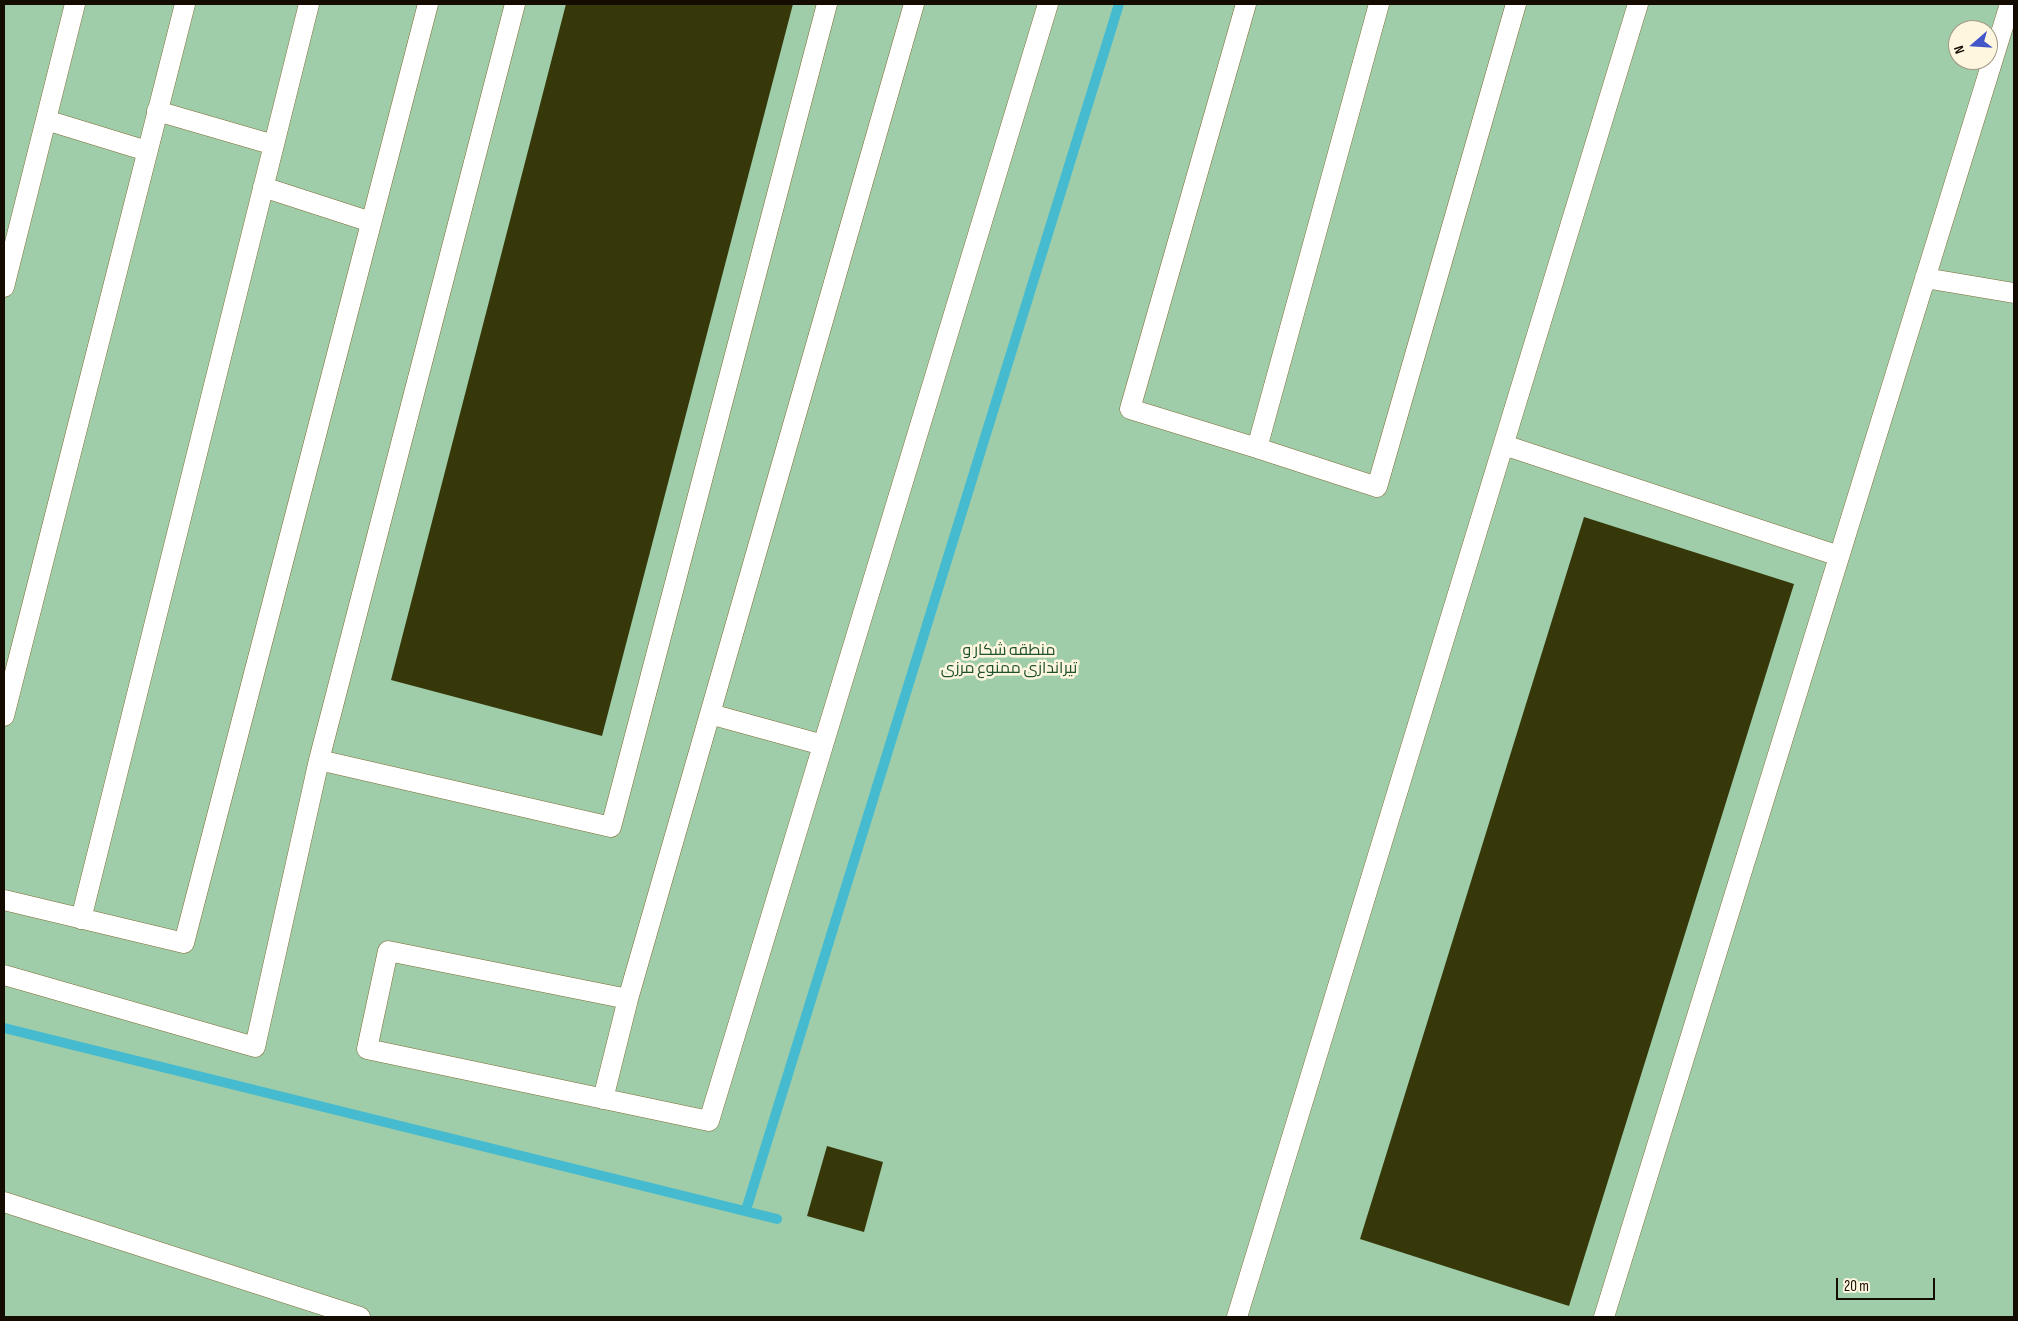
<!DOCTYPE html>
<meta charset="utf-8">
<style>
body{margin:0}
#map{position:relative;width:2018px;height:1321px;overflow:hidden;background:#e8d498;font-family:"Sofia Sans Condensed",sans-serif}
canvas{display:block}
.frame{position:absolute;inset:0;border:5px solid #140c00;pointer-events:none}
.north{position:absolute;left:1948px;top:20px;width:50px;height:50px;box-sizing:border-box;background:#fef6de;border:1px solid #a09885;border-radius:50%;rotate:251deg;font-size:14px;font-weight:700;line-height:20px;text-align:center;color:#140c00}
.north::after{content:'';display:block;margin:auto;width:18px;height:22px;background:#4256c9;clip-path:polygon(50% 0,100% 100%,50% 72%,0 100%)}
.scale{position:absolute;left:1836px;top:1278px;width:99px;height:22px;box-sizing:border-box;border:2px solid #140c00;border-top:0;padding-left:6px;font-size:15px;line-height:18px;white-space:nowrap;color:#140c00;-webkit-text-stroke:4px #fef6de;paint-order:stroke}
</style>
<div id="map">
<canvas width="2018" height="1321"></canvas>
<div class="frame"></div>
<div class="north">N</div>
<div class="scale">20 m</div>
</div>
<script>
const ctx = document.querySelector('canvas').getContext('2d');
ctx.lineJoin = 'round';
function fillPath(path, color) { ctx.fillStyle = color; ctx.fill(path, 'evenodd'); }
const poly = rows => new Path2D(rows.map(r => 'M' + r).join(''));
function strokePath(path, color, width, dash) { ctx.strokeStyle = color; ctx.lineWidth = width; ctx.lineCap = dash ? 'butt' : 'round'; ctx.setLineDash(dash || []); ctx.stroke(path); }
function write(font, color, halo, rows, align = 'center') {
  ctx.font = font + ' "Sofia Sans Condensed",Cairo,sans-serif'; ctx.lineWidth = 5; ctx.setLineDash([]); ctx.textBaseline = 'middle'; ctx.strokeStyle = halo; ctx.fillStyle = color; for (const [text, x, y, turn = 0] of rows) {
    ctx.save(); ctx.translate(x, y); ctx.rotate((+turn || 0) * Math.PI / 180); ctx.textAlign = isNaN(turn) ? turn : align; if (halo) ctx.strokeText(text, 0, 0); ctx.fillText(text, 0, 0); ctx.restore();
  }
}
const green = poly([
 [4,4,2014,4,2014,1317,4,1317],
 [1958,30,1988,30,1988,60,1958,60]
]);
const stream = poly([
 [4,1028,777,1219],
 [746,1210,1119,4]
]);
const building = poly([
 [566,4,793,4,602,736,391,680],
 [1584,517,1794,584,1569,1306,1360,1239],
 [827,1146,883,1162,864,1232,807,1216]
]);
const lane = poly([
 [914,4,628,999,388,951,367,1049,709,1121,1048,4],
 [1246,4,1130,409,1257,448,1379,4],
 [157,111,274,145],
 [46,120,147,151],
 [263,187,371,222],
 [1925,278,2014,293],
 [4,287,75,4],
 [1504,445,1839,556],
 [1257,448,1377,487,1516,4],
 [710,714,823,745],
 [4,716,185,4],
 [319,760,611,827,827,4],
 [4,900,184,943,428,4],
 [81,919,309,4],
 [4,975,255,1047,319,760,515,4],
 [603,1099,628,999],
 [4,1202,360,1317],
 [1237,1317,1638,4],
 [1604,1317,2010,4]
]);
const parkNames = [
 ["منطقه شکار و",1009,651],
 ["تیراندازی ممنوع مرزی",1009,669]
];
fillPath(green, '#9fcda9');
strokePath(stream, '#46bbd0', 10);
fillPath(building, '#37380a');
strokePath(lane, '#7f6c33', 21);
strokePath(lane, '#fff', 20);
write('16px', '#1e522e', '#fef6de', parkNames);
</script>
